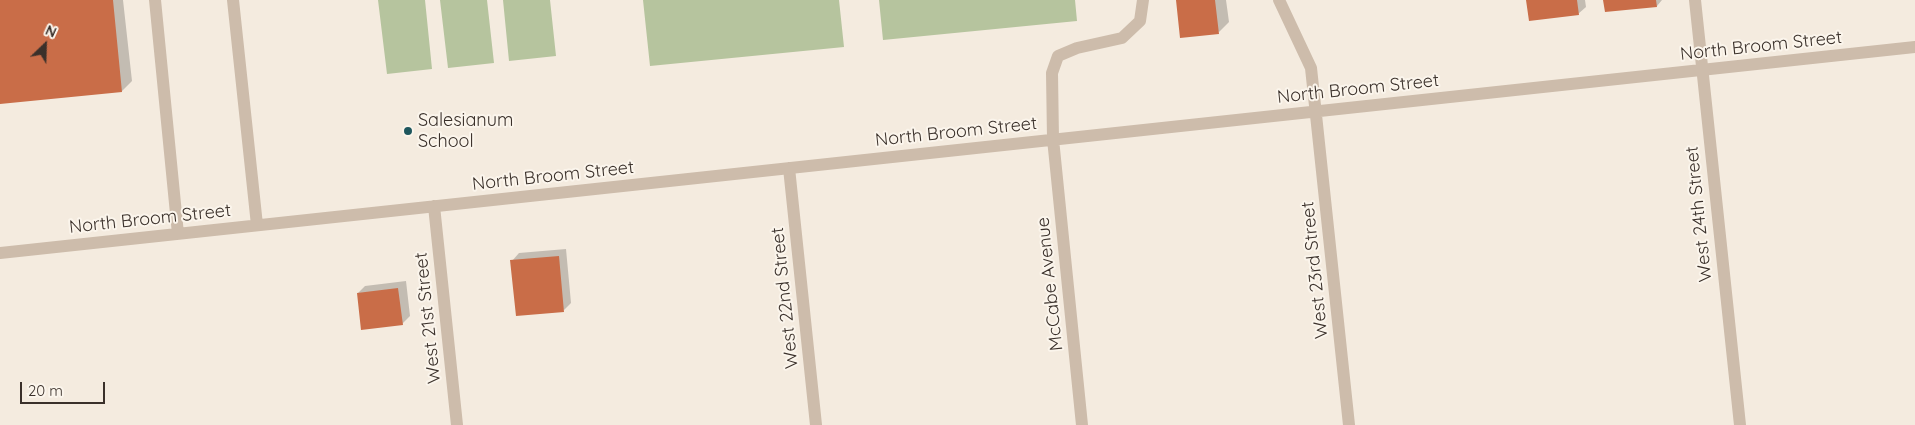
<!DOCTYPE html>
<style>
body{margin:0}
#map{position:relative;width:1915px;height:425px;overflow:hidden;background:#f4ebdf;font-family:Quicksand,sans-serif}
canvas{display:block}
.north{position:absolute;left:20px;top:20px;width:50px;height:50px;-webkit-text-stroke:4px #fbf5ec;paint-order:stroke;rotate:24deg;font-size:14px;font-weight:700;line-height:20px;text-align:center;color:#3a302a}
.north::after{content:'';display:block;margin:auto;width:18px;height:22px;background:#3a302a;clip-path:polygon(50% 0,100% 100%,50% 72%,0 100%)}
.scale{position:absolute;left:20px;top:382px;width:85px;height:22px;box-sizing:border-box;border:2px solid #3a302a;border-top:0;padding-left:6px;font-size:15px;line-height:18px;white-space:nowrap;color:#3a302a;-webkit-text-stroke:4px #fbf5ec;paint-order:stroke}
</style>
<div id="map">
<canvas width="1915" height="425"></canvas>
<div class="north">N</div>
<div class="scale">20 m</div>
</div>
<script>
const ctx = document.querySelector('canvas').getContext('2d');
ctx.lineJoin = 'round';
function fillPath(path, color) { ctx.fillStyle = color; ctx.fill(path, 'evenodd'); }
const poly = rows => new Path2D(rows.map(r => 'M' + r).join(''));
function strokePath(path, color, width, dash) { ctx.strokeStyle = color; ctx.lineWidth = width; ctx.lineCap = dash ? 'butt' : 'round'; ctx.setLineDash(dash || []); ctx.stroke(path); }
function write(font, color, halo, rows, align = 'center') {
  ctx.font = font + ' Quicksand,sans-serif'; ctx.lineWidth = 4; ctx.setLineDash([]); ctx.textBaseline = 'middle'; ctx.strokeStyle = halo; ctx.fillStyle = color; for (const [text, x, y, turn = 0] of rows) {
    ctx.save(); ctx.translate(x, y); ctx.rotate((+turn || 0) * Math.PI / 180); ctx.textAlign = isNaN(turn) ? turn : align; if (halo) ctx.strokeText(text, 0, 0); ctx.fillText(text, 0, 0); ctx.restore();
  }
}
const green = poly([
 [378,0,425,0,432,69,387,74],
 [440,0,487,0,494,63,448,68],
 [503,0,550,0,556,56,509,61],
 [643,0,839,0,844,47,650,66],
 [879,0,1075,0,1077,21,883,40]
]);
const shadow = poly([
 [0,0,123,0,132,81,122,91,0,103],
 [1177,0,1226,0,1229,22,1219,32],
 [1527,0,1585,0,1586,7,1578,14],
 [1605,0,1662,0,1657,6],
 [566,249,571,303,564,310,512,261,519,253],
 [406,281,410,316,402,324,358,293,365,286]
]);
const building = poly([
 [0,0,113,0,122,92,0,104],
 [1176,0,1215,0,1219,34,1180,38],
 [1526,0,1577,0,1579,15,1529,21],
 [1603,0,1656,0,1657,7,1605,12],
 [559,256,564,312,516,316,510,260],
 [398,288,403,325,361,330,357,293]
]);
const minor = poly([
 [155,0,178,234],
 [233,0,257,225],
 [1279,0,1311,68,1349,425],
 [1695,0,1740,425],
 [789,168,816,425],
 [434,206,457,425],
 [0,253,1915,47],
 [1082,425,1053,139,1052,73,1058,56,1077,48,1122,38,1140,21,1143,0]
]);
const markers = [
 [408,131,5,"#1e565d"]
];
const streetNames = [
 ["North Broom Street",1761,46,-6],
 ["North Broom Street",1358,89,-6],
 ["North Broom Street",956,132,-6],
 ["North Broom Street",553,176,-6],
 ["West 24th Street",1699,214,-96],
 ["North Broom Street",150,219,-6],
 ["West 23rd Street",1315,270,-96],
 ["McCabe Avenue",1050,284,-96],
 ["West 22nd Street",785,298,-96],
 ["West 21st Street",428,318,-96]
];
const poiNames = [
 ["Salesianum",418,121],
 ["School",418,142]
];
fillPath(green, '#b6c49e');
fillPath(shadow, '#0003');
fillPath(building, '#c96d48');
strokePath(minor, '#cdbcab', 12);
for (const [x, y, r, color] of markers) { const dot = new Path2D(); dot.arc(x, y, r, 0, 2 * Math.PI); ctx.fillStyle = color; ctx.fill(dot); strokePath(dot, '#fbf5ec', 2); }
write('18px', '#3a302a', '#fbf5ec', streetNames);
write('18px', '#3a302a', '#fbf5ec', poiNames, 'left');
</script>
